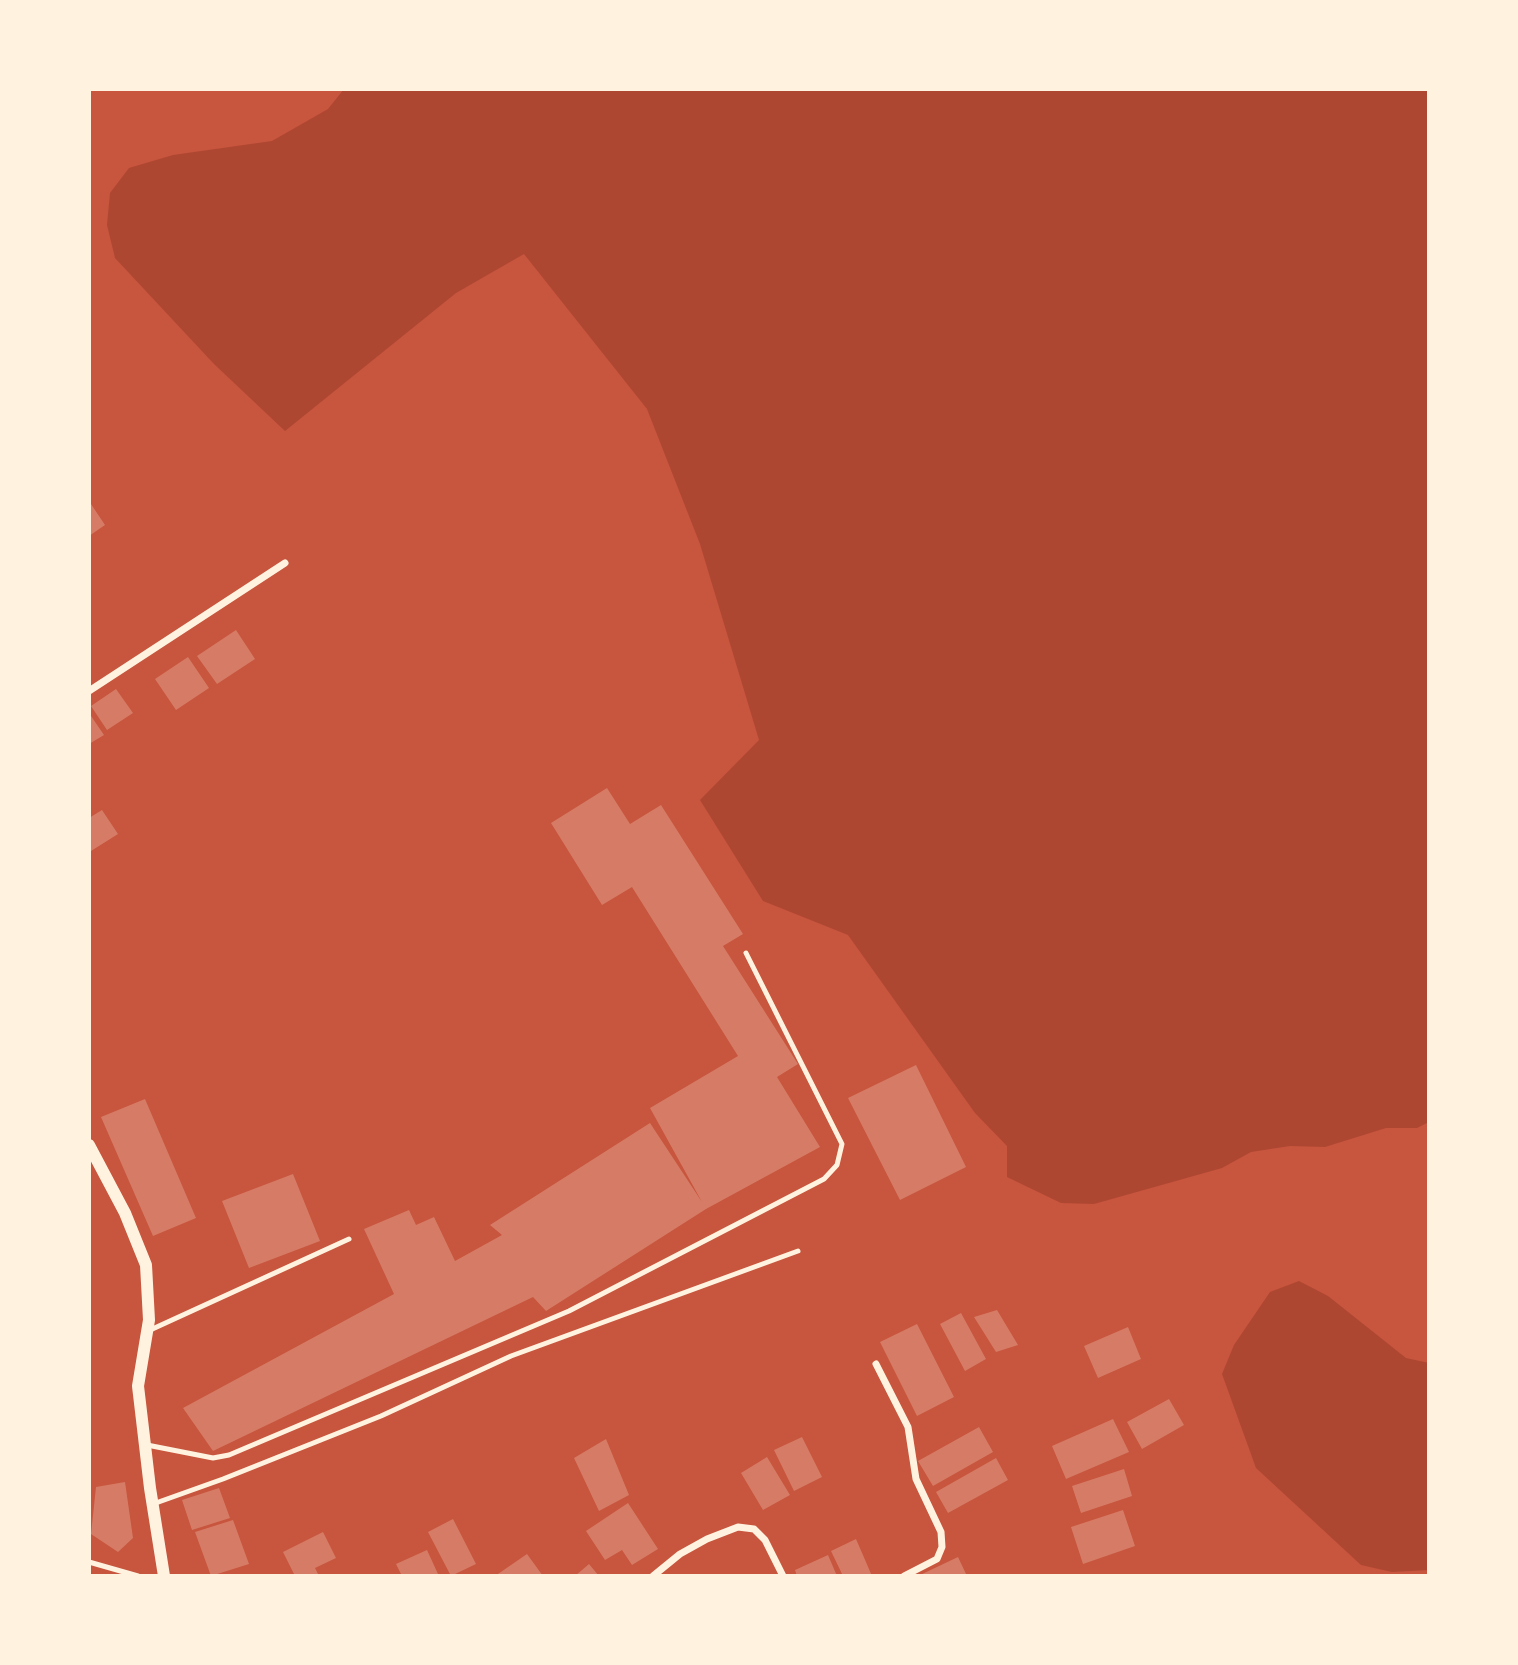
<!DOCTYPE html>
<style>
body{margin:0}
#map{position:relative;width:1518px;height:1665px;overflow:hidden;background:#c8553d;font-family:"Fira Sans",sans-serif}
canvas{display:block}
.frame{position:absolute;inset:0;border:91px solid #fff3e0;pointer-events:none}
</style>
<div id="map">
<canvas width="1518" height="1665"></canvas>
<div class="frame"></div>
</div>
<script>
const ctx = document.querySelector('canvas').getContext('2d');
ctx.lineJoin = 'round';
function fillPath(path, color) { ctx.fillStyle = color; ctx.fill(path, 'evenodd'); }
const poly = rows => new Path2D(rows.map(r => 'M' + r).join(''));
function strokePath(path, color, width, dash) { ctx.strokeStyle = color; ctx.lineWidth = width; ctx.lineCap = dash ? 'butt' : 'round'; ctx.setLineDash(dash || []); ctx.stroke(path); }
const green = poly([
 [344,89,1429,89,1429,1122,1417,1128,1386,1128,1325,1147,1290,1146,1251,1152,1222,1168,1094,1204,1061,1203,1007,1177,1007,1146,975,1113,848,935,763,901,700,800,759,740,700,544,647,409,524,254,456,293,285,431,214,364,115,258,107,225,110,193,129,168,173,155,272,141,328,109],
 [1299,1281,1328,1296,1406,1358,1429,1363,1429,1570,1392,1572,1361,1565,1256,1468,1222,1374,1234,1345,1270,1292]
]);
const building = poly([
 [89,501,105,525,89,536],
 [236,630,255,659,217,684,197,656],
 [188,657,209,688,176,710,155,679],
 [116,689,133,713,107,730,91,706],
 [89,713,104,735,89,744],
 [607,788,630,824,661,805,743,934,723,946,798,1064,777,1077,820,1147,706,1209,546,1311,533,1297,213,1451,183,1408,394,1294,364,1229,409,1210,416,1225,434,1217,455,1261,502,1235,490,1225,650,1123,702,1202,650,1108,738,1056,632,887,602,905,551,823],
 [102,810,118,834,91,851,89,818],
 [916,1065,966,1167,900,1200,848,1098],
 [145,1099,196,1218,153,1236,101,1117],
 [293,1174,320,1241,249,1268,222,1201],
 [997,1310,1018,1345,996,1352,974,1317],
 [961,1313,986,1359,965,1371,940,1324],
 [917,1324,954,1397,917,1416,880,1342],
 [1128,1327,1141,1359,1098,1378,1084,1346],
 [1169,1399,1184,1425,1142,1449,1127,1422],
 [1113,1419,1129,1452,1066,1479,1052,1446],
 [979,1427,993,1452,933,1486,918,1461],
 [802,1437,822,1477,794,1491,774,1450],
 [606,1439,629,1495,599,1511,574,1458],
 [767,1457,790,1495,763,1510,741,1473],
 [996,1458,1008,1480,948,1513,936,1492],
 [1124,1469,1132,1496,1081,1513,1072,1486],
 [125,1482,133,1538,118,1552,91,1534,96,1487],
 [219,1488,230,1518,192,1530,182,1500],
 [628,1503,658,1549,632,1565,622,1550,605,1560,586,1531],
 [1123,1510,1135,1546,1083,1564,1071,1527],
 [453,1519,476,1564,451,1576,428,1532],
 [233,1520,249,1564,211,1576,195,1532],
 [323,1532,336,1558,315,1568,319,1576,295,1576,283,1552],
 [856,1539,872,1576,843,1576,831,1551],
 [427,1550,438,1574,402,1576,396,1564],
 [527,1554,543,1576,495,1576],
 [828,1555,837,1576,797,1576,795,1570],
 [958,1557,967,1576,918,1576],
 [589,1564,599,1576,575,1576]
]);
const service = poly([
 [148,1331,349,1239],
 [147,1445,213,1458,229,1455,569,1311,824,1179,837,1165,842,1144,746,953],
 [153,1504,223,1479,381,1416,511,1356,798,1251],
 [89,1562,138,1576]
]);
const minor = poly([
 [89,691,285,563],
 [876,1364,908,1427,916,1479,941,1532,942,1547,937,1559,904,1576],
 [653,1576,680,1554,707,1539,738,1527,754,1529,765,1540,783,1576]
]);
const tertiary = poly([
 [89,1145,125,1213,146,1265,149,1320,138,1386,150,1488,164,1576]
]);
fillPath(green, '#ae4732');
fillPath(building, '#d67c66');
strokePath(service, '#fff3e0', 5);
strokePath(minor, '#fff3e0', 7);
strokePath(tertiary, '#fff3e0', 12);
</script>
